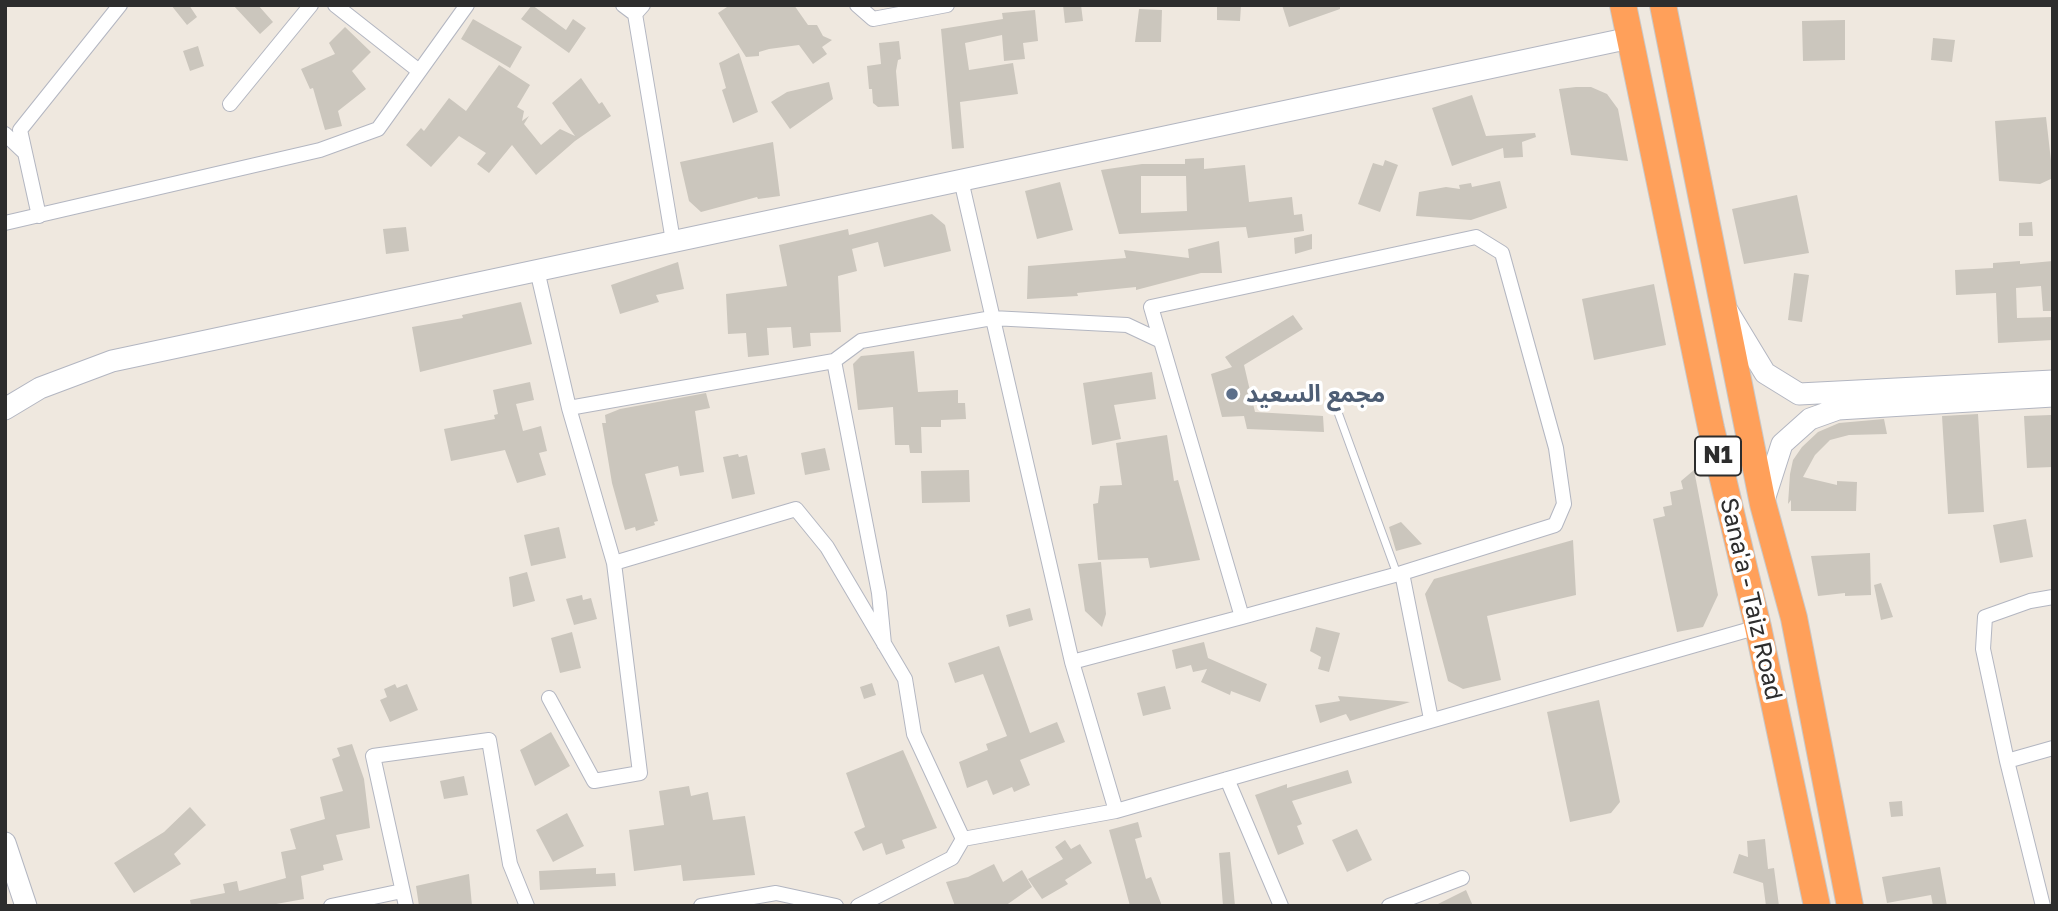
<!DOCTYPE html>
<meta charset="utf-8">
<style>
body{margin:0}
#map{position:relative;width:2058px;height:911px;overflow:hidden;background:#efe8df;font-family:"Golos Text",sans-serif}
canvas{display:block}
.frame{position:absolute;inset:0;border:7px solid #2d2d2d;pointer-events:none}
</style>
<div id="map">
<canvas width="2058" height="911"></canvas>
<div class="frame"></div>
</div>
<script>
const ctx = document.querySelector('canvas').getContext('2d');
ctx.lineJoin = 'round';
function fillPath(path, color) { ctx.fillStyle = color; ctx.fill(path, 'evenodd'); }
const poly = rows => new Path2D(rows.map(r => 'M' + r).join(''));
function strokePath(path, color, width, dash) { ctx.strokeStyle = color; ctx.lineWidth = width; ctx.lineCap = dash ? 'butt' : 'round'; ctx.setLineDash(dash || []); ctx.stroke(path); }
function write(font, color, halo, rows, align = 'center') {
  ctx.font = font + ' "Golos Text","Noto Sans Arabic",sans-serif'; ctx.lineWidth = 7; ctx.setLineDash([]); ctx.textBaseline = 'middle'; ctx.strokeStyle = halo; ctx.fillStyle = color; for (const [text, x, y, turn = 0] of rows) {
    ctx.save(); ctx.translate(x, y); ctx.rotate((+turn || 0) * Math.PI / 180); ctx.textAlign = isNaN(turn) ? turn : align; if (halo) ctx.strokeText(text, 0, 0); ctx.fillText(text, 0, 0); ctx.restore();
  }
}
const building = poly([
 [171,5,189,5,197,17,187,25],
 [233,5,258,5,273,22,260,34],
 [532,5,566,30,573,19,586,28,569,53,521,19],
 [730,5,794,5,808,25,817,25,823,36,832,40,822,47,827,54,813,64,799,45,769,49,759,52,759,56,746,57,718,13],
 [1063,5,1081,5,1083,21,1065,23],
 [1217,5,1241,5,1240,21,1217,20],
 [1282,5,1340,5,1340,9,1289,27],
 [1139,9,1162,10,1161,42,1135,42],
 [1035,10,1038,41,1023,43,1025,59,1004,61,1002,35,965,43,969,70,1013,63,1018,94,960,102,964,148,952,149,941,29,1003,19,1002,13],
 [473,19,522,47,510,68,461,39],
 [1845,20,1845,60,1803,61,1802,21],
 [345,27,371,52,352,71,366,89,338,111,342,126,325,130,313,88,310,89,301,69,335,54,329,43],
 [1933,38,1955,40,1952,62,1931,60],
 [899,41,901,59,898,60,896,71,899,106,878,107,873,103,872,89,869,89,867,66,881,64,879,43],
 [198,46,204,66,190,71,183,51],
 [739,53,758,112,733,123,722,90,726,88,719,63],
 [499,65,530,85,517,107,524,111,522,121,529,116,524,124,541,145,560,129,575,136,552,103,581,78,599,104,602,102,611,116,575,141,536,175,512,145,489,173,477,164,486,153,459,136,431,167,406,145,421,128,424,131,449,98,466,111],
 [829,82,833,99,790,129,771,102,787,92],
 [1576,87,1591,87,1607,94,1618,109,1628,161,1571,155,1559,89],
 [1472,95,1486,136,1535,133,1536,137,1522,142,1523,157,1504,158,1503,148,1452,166,1432,108],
 [2046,117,2053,178,2040,184,1999,181,1995,121],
 [773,142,780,196,758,199,757,197,701,212,689,201,680,162],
 [1204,158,1204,169,1245,165,1249,202,1292,197,1294,215,1302,214,1304,231,1248,238,1246,227,1119,234,1101,170,1142,164,1185,164,1185,159],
 [1141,176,1186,176,1187,211,1141,213],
 [1385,160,1398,165,1380,212,1358,204,1373,163,1383,166],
 [1500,181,1507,208,1471,220,1416,216,1419,192,1446,187,1460,189,1459,185,1471,183,1472,187],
 [1060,182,1073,230,1037,239,1025,191],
 [1797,195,1809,253,1744,264,1732,209],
 [932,214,945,225,951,251,884,267,878,242,852,249,857,271,838,276,841,332,810,333,811,346,793,348,791,327,767,328,769,355,748,357,746,333,728,334,726,294,787,286,779,245,848,229,849,235],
 [2032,222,2033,236,2019,236,2019,223],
 [406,227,409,251,386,254,383,229],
 [1312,234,1312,249,1295,254,1294,238],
 [1219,241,1222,273,1201,273,1136,290,1136,287,1077,293,1078,296,1027,299,1028,266,1126,258,1124,250,1189,258,1188,249],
 [2020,261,2020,264,2053,261,2053,311,2043,311,2041,286,2016,288,2017,318,2053,317,2053,340,1998,343,1996,293,1956,295,1955,270,1993,268,1993,263],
 [678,262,684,289,656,295,659,302,620,314,611,285],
 [1794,273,1809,275,1802,322,1788,320],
 [1654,284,1666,345,1594,360,1582,299],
 [521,302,532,344,420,372,412,327,463,318,462,315],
 [1293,315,1303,329,1244,365,1255,412,1323,416,1324,432,1247,429,1244,416,1222,417,1211,374,1232,367,1225,357],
 [914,351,918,392,958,390,958,403,965,403,966,419,941,420,941,427,921,427,922,453,910,453,909,445,895,445,893,407,858,410,853,364,861,356],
 [1152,372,1156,399,1114,405,1121,439,1092,445,1083,383],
 [530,382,534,400,516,404,523,431,541,426,547,451,539,453,546,475,517,483,505,450,451,461,444,429,495,419,494,415,498,414,493,390],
 [706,393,710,408,695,411,704,472,680,476,678,466,645,474,658,521,654,522,655,525,636,531,635,527,625,530,612,483,602,423,606,423,605,415,620,409],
 [1978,414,1984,512,1948,514,1942,416],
 [2051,415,2053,467,2027,468,2024,416],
 [1884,419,1887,434,1849,435,1830,440,1815,455,1803,477,1837,485,1837,481,1857,482,1856,511,1791,511,1791,500,1788,504,1790,474,1793,460,1802,447,1818,432,1839,423],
 [1167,435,1174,481,1178,480,1200,560,1150,568,1148,558,1098,560,1093,504,1098,503,1100,486,1122,485,1116,443],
 [825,448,830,470,805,475,801,453],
 [738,454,739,457,747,455,755,494,732,499,723,457],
 [969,470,970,502,922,503,921,471],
 [1694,470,1718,595,1703,627,1677,632,1653,519,1665,516,1663,507,1672,505,1670,492,1683,489,1681,481],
 [2026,519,2033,557,2000,563,1993,525],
 [1401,522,1422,544,1396,551,1389,527],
 [559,527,566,558,531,566,524,535],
 [1573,540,1576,595,1487,616,1501,680,1463,689,1448,681,1425,594,1434,579],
 [1870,553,1871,595,1845,596,1845,593,1818,596,1811,556],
 [1101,562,1106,614,1102,627,1085,611,1078,564],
 [527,572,535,601,513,607,509,577],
 [1881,583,1893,617,1881,620,1874,585],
 [582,595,583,600,591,598,597,619,574,625,566,599],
 [1030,608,1033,620,1009,627,1006,615],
 [1316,627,1340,633,1329,672,1318,669,1321,657,1310,651],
 [572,632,581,668,560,673,551,638],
 [1204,642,1208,658,1267,684,1260,702,1231,691,1230,695,1201,682,1207,669,1193,672,1191,665,1176,669,1172,650],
 [999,646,1030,733,1057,722,1065,742,1020,760,1030,785,1014,792,1012,787,993,795,987,780,967,788,959,762,988,750,986,744,1007,736,983,674,955,683,948,663],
 [872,683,876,695,864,699,860,687],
 [395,684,397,688,407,684,418,710,390,722,380,700,387,697,384,689],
 [1165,686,1171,709,1143,716,1137,693],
 [1338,696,1410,702,1350,721,1346,714,1320,723,1315,705,1340,701],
 [1599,700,1620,802,1611,813,1570,822,1547,712],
 [551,732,570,766,535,786,520,750],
 [352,744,364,779,370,828,336,835,343,860,323,865,324,870,301,876,304,899,265,906,191,906,190,900,225,893,223,884,237,881,239,891,286,878,281,852,296,849,290,829,325,819,320,797,343,791,332,759,340,756,337,748],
 [903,750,937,828,902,840,905,848,886,855,882,843,863,851,854,832,865,827,846,773],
 [1348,770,1352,783,1292,801,1302,824,1297,826,1304,844,1278,855,1255,795,1287,784,1287,788],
 [464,776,468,795,444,799,440,781],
 [689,786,691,796,708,792,713,820,745,816,755,875,683,881,681,865,634,871,629,830,664,825,659,791],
 [1902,801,1903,816,1891,817,1889,802],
 [190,807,206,825,174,854,181,864,134,893,114,863,164,832],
 [567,813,584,846,553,862,536,830],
 [1138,822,1142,837,1135,839,1146,879,1151,877,1162,906,1130,906,1125,887,1109,830],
 [1357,829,1372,860,1347,872,1332,840],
 [1765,839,1768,869,1774,868,1779,906,1766,906,1763,883,1733,873,1739,854,1748,857,1747,841],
 [1065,840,1071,849,1080,844,1092,863,1065,880,1068,884,1042,899,1028,879,1063,859,1055,847],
 [1230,852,1235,906,1223,906,1219,853],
 [994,864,1003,882,1022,870,1032,887,1005,906,955,906,946,882,968,877],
 [1940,867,1947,906,1933,906,1931,895,1887,903,1882,877],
 [596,868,596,874,615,873,616,886,540,890,539,871],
 [469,874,472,906,419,906,416,886],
 [1466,890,1473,906,1434,906]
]);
const lane = poly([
 [1332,396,1397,574]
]);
const street = poly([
 [335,5,419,71],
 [623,5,635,14,643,5],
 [857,5,873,19,947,5],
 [635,14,673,241],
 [230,104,311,5],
 [5,134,24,152],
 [961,180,1072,662],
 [39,216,20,130,120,5],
 [5,223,320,150,378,129,467,5],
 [537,270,569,408,614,563,640,773,594,781,549,698],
 [569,408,834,361],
 [614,563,796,509,827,547,905,679,914,734,963,839],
 [1402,573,1242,617,1151,307,1476,237,1502,253,1556,448,1564,504,1555,525,1402,573,1431,719],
 [884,644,879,593,834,361,861,341,992,318,1127,325,1161,341],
 [2007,761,2053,748],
 [1227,779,1281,906],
 [1116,811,1072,662,1242,617],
 [331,906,402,891],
 [406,906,373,756,489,740,510,864,527,906],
 [701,906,776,893,836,906],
 [858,906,952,858,963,839,1116,811,1758,627],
 [1389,906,1462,878],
 [2043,906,2007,761,1983,649,1985,617,2030,601,2053,597]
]);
const secondary = poly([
 [1728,312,1765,373,1799,394,2053,381],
 [5,409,40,388,112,361,1630,38],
 [1763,503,1782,444,1810,419,1838,409,2053,396],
 [5,843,26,906]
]);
const highway = poly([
 [1623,5,1711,428,1758,627,1817,906],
 [1663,5,1763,504,1794,618,1850,906]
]);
const markers = [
 [1232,394,7,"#5c6f8a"]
];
const shields = [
 [1718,456,46]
];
const shieldNames = [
 ["N1",1718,456]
];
const serviceNames = [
 ["مجمع السعيد",1246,394]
];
const streetNames = [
 ["Sana'a - Taiz Road",1751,599,77]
];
fillPath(building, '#cbc6bd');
strokePath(lane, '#b3b6c1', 9);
strokePath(street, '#b3b6c1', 16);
strokePath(secondary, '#b3b6c1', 23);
strokePath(highway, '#c8c8c8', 28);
strokePath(lane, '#fff', 7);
strokePath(street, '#fff', 14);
strokePath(secondary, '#fff', 21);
strokePath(highway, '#ffa05a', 26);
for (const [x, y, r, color] of markers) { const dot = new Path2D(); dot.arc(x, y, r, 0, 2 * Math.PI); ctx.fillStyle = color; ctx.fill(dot); strokePath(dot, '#fff', 2.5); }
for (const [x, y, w] of shields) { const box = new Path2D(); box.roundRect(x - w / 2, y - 19.5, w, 39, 5); ctx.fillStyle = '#fff'; ctx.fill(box); strokePath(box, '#2d2d2d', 2); }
write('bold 23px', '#2d2d2d', null, shieldNames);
write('bold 24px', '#4e5e75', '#fff', serviceNames, 'left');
write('24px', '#2d2d2d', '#fff', streetNames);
</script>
